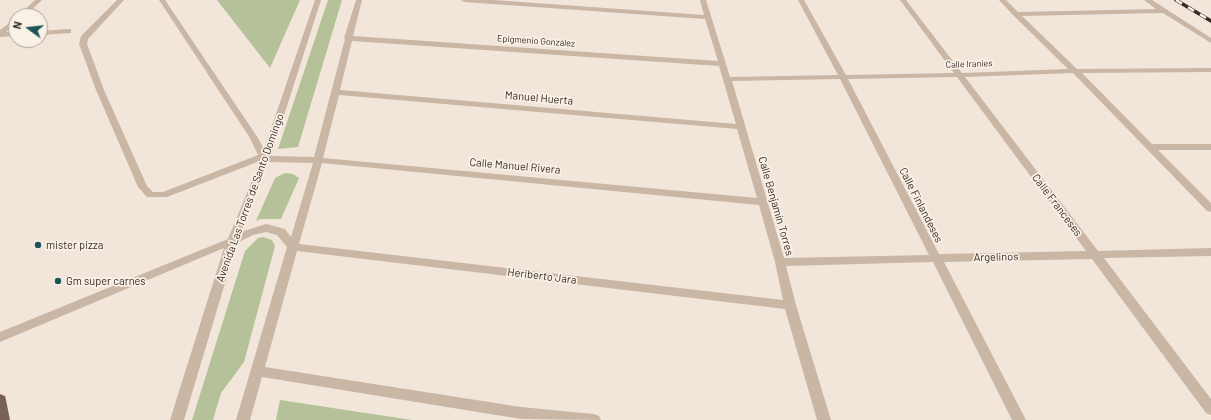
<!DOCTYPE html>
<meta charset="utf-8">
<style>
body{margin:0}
#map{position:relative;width:1211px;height:420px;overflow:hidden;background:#f2e6da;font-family:Barlow,sans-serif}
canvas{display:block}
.north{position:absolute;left:8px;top:8px;width:40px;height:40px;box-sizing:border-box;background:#faf1e6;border:1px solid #aca29a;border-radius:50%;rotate:285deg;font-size:11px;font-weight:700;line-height:16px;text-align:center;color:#362b27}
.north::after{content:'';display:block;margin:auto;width:14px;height:18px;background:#1b5558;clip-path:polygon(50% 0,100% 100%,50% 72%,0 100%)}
</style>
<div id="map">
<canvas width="1211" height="420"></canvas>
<div class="north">N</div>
</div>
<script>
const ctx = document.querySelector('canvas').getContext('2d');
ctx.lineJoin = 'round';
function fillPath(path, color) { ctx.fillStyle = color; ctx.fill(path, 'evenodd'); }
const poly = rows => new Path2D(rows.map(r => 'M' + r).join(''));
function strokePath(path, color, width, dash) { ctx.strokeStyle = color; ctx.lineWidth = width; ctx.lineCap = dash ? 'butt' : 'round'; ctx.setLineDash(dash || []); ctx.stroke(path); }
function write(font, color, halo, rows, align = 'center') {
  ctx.font = font + ' Barlow,sans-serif'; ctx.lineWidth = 3.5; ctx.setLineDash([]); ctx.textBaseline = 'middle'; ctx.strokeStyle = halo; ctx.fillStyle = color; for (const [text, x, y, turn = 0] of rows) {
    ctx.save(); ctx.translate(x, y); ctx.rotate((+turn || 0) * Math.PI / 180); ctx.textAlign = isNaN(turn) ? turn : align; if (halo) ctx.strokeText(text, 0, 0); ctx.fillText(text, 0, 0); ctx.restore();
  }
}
const green = poly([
 [217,0,300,0,270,68],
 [328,0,342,0,298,147,278,149],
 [285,173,293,174,299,178,281,219,260,219,256,221,275,178],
 [263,237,272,240,275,246,244,362,221,393,213,420,192,420,245,251,258,238],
 [280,400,412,420,276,420]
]);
const minor = poly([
 [35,0,42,0,25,16,18,16,35,0],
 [117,0,124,0,88,39,87,44,104,90,147,186,153,192,163,192,258,155,250,138,159,0,165,0,258,138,264,149,315,0,321,0,271,156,314,157,345,39,344,38,356,0,362,0,353,36,718,61,705,19,464,2,461,0,493,0,704,15,700,0,706,0,730,77,838,75,798,0,804,0,846,75,954,73,900,0,906,0,962,73,1068,69,1013,15,999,0,1006,0,1018,12,1156,9,1144,0,1152,0,1211,38,1211,43,1163,13,1022,16,1077,69,1211,68,1211,72,1082,73,1152,144,1211,144,1211,150,1158,150,1211,203,1211,212,1207,211,1073,73,965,77,1098,251,1211,248,1211,256,1104,258,1211,399,1211,415,1206,413,1092,259,944,262,1026,420,1012,420,933,262,786,266,796,305,831,420,817,420,785,309,297,251,265,367,521,407,594,414,599,416,601,420,521,419,262,377,250,420,236,420,287,247,277,235,266,232,253,235,237,243,184,420,170,420,224,248,0,342,0,332,228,239,260,161,167,197,147,197,138,187,96,90,79,44,81,36,117,0],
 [352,41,719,66,736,124,340,90,352,41],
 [957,77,1086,251,939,254,848,79,957,77],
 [840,79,929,255,784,258,732,81,840,79],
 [339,95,737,129,757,198,323,158,339,95],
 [268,162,313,163,291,237,285,229,266,224,241,232,268,162],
 [322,163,759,205,775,262,783,300,299,244,322,163],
 [16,18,16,24,6,32,16,32,16,36,0,37,0,30,16,18],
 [68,29,71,29,71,33,40,35,40,31,68,29]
]);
const major = poly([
 [0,394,5,396,6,400,10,420,0,420,0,394]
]);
const rail = poly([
 [1176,0,1211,21]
]);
const markers = [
 [38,245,4,"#1b5558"],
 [58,281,4,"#1b5558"]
];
const farStreetnames = [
 ["Epigmenio González",536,41,4],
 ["Calle Iraníes",969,64,-2]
];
const streetNames = [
 ["Manuel Huerta",539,98,5],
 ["Calle Manuel Rivera",515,166,5],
 ["Avenida Las Torres de Santo Domingo",250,198,-70],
 ["Calle Finlandeses",921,205,63],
 ["Calle Franceses",1057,205,53],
 ["Calle Benjamín Torres",776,206,74],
 ["Argelinos",996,257,-1],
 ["Heriberto Jara",542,276,7]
];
const poiNames = [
 ["mister pizza",46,245],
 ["Gm super carnes",66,281]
];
fillPath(green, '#b4c199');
fillPath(minor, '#cab6a5');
fillPath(major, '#786257');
strokePath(rail, '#362b27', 3.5);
strokePath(rail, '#faf1e6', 2.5, [7]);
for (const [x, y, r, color] of markers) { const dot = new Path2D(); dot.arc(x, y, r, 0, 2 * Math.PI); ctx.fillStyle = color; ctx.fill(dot); strokePath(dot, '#faf1e6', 1.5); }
write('9px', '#362b27', '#faf1e6', farStreetnames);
write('11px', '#362b27', '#faf1e6', streetNames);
write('11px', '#362b27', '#faf1e6', poiNames, 'left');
</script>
